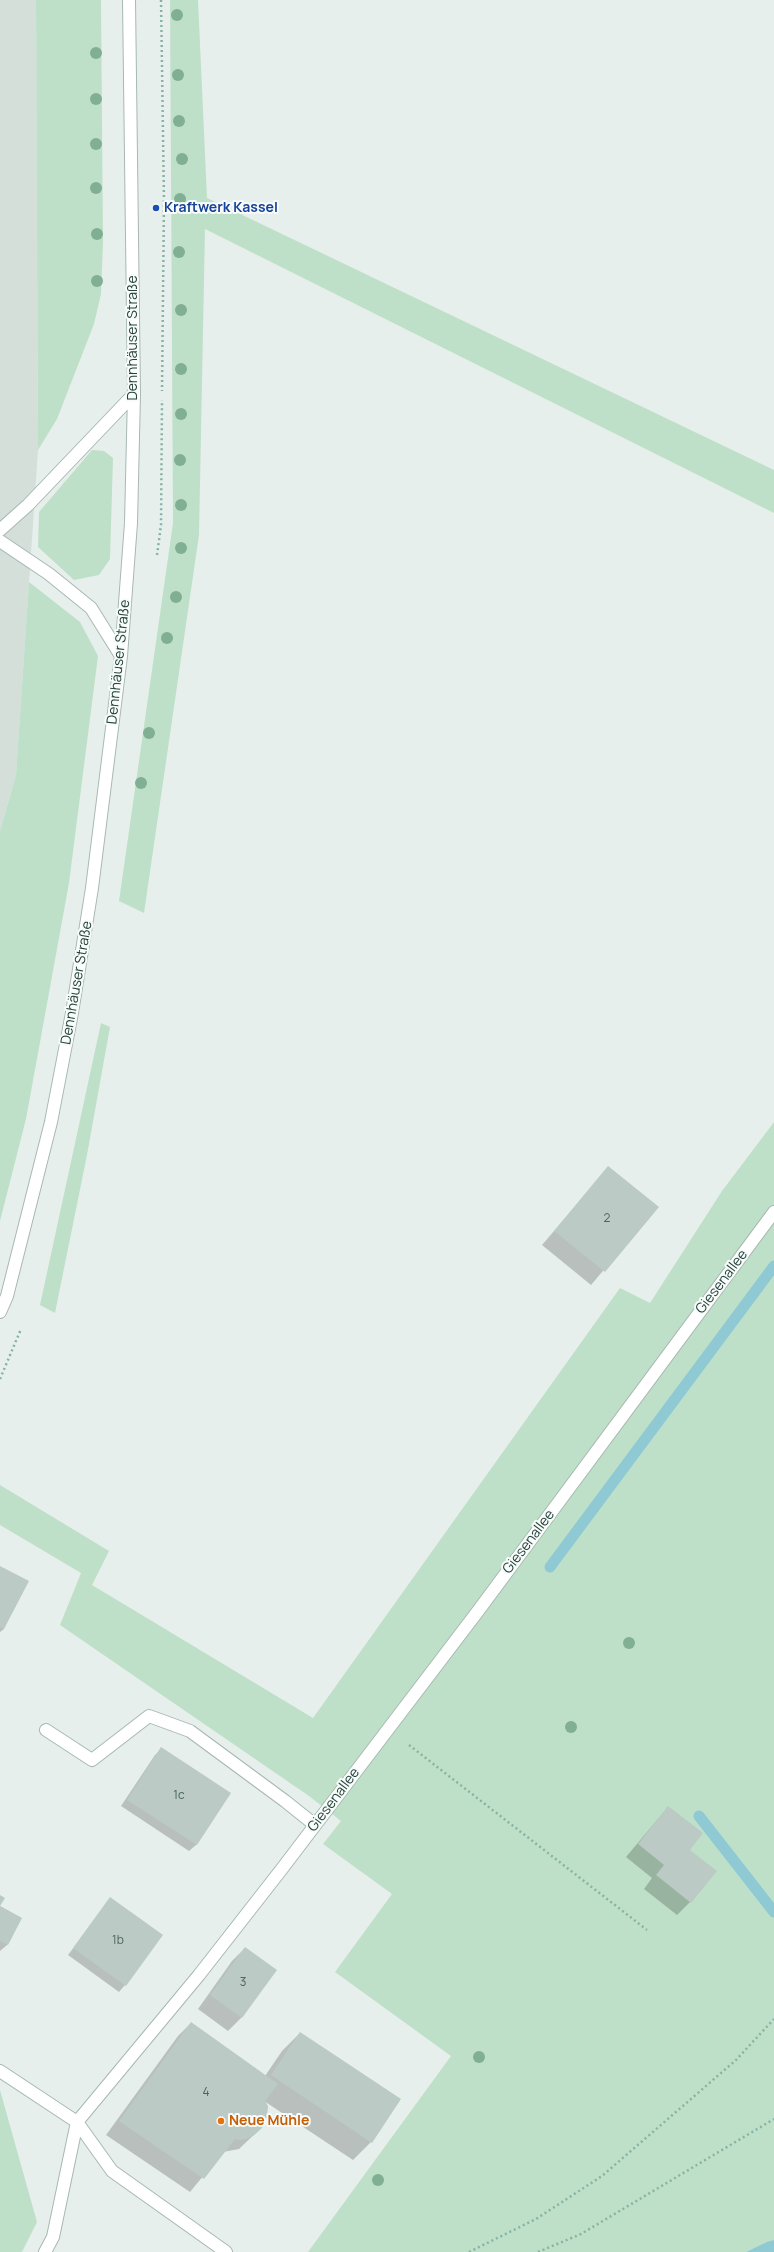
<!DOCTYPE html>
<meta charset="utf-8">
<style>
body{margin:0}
canvas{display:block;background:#e6efeb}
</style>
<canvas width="774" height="2252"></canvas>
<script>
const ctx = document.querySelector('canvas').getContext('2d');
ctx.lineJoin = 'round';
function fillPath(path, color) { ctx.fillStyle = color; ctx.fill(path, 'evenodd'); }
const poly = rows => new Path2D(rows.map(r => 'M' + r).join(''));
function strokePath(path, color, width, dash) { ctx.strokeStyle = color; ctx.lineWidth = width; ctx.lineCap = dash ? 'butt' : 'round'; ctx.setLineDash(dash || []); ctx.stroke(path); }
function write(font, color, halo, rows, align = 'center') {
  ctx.font = font + ' Manrope,sans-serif'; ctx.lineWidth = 4; ctx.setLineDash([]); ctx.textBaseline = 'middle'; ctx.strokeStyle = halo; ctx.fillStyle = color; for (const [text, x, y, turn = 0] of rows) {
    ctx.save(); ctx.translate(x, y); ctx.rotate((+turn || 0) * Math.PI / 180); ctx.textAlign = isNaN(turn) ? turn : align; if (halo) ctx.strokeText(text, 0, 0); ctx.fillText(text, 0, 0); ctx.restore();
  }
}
const built = poly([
 [0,0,36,0,38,450,16,775,0,831]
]);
const green = poly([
 [36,0,101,0,103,242,101,294,94,324,57,419,38,450],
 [170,0,198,0,207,198,774,470,774,513,205,229,199,535,144,913,119,901,173,523],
 [92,450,104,451,113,458,110,559,99,575,74,580,38,547,39,512],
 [29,582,80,622,98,656,69,883,26,1119,0,1221,0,831,16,775],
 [101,1023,110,1027,87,1155,55,1313,40,1305],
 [774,1122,774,2240,746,2252,308,2252,451,2056,335,1972,392,1894,323,1844,341,1821,309,1796,60,1625,81,1573,0,1525,0,1485,109,1551,92,1585,313,1718,620,1288,650,1303,722,1191],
 [0,2090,37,2222,22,2252,0,2252]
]);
const water = poly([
 [774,2240,774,2252,746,2252,767,2242]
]);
const shadow = poly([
 [609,1167,657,1207,591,1285,542,1245],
 [0,1568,4,1629,0,1632],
 [161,1749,229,1793,196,1845,189,1851,121,1806,155,1755],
 [668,1807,688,1850,690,1902,677,1915,644,1889,652,1878,626,1857],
 [111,1899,125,1985,119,1992,68,1955],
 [0,1906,21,1918,7,1945,0,1951],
 [245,1948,275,1970,241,2018,228,2031,198,2009,232,1961],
 [191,2023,265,2076,282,2051,300,2033,371,2142,353,2160,264,2101,261,2128,239,2149,223,2152,190,2192,106,2135,178,2036]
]);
const stream = poly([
 [550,1567,774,1266],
 [699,1816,774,1912]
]);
const building = poly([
 [608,1166,659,1207,605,1272,554,1231],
 [0,1566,29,1581,4,1629,0,1627],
 [161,1747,231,1793,197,1845,127,1800],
 [668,1806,703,1833,690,1850,717,1871,691,1903,656,1875,664,1865,638,1844],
 [0,1895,5,1898,0,1906,22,1918,8,1945,0,1941],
 [110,1897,163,1935,126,1986,73,1948],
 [245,1947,277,1970,242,2018,210,1995],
 [191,2022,278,2084,265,2101,268,2106,267,2117,262,2128,253,2136,242,2140,235,2139,204,2179,119,2121],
 [300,2032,401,2099,372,2143,271,2075]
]);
const path = poly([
 [161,0,164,201,162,391],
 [157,555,161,525,162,400],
 [0,1379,21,1329],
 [409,1745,647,1930],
 [469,2252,536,2219,602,2176,736,2060,774,2019],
 [538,2252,581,2234,774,2119]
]);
const minor = poly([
 [0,530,28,505,134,394],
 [0,541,49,574,91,608,121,656],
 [0,1312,7,1296,51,1122,72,1013,92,888,121,656,131,523,134,394,129,0],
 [46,1730,92,1760,149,1716,190,1731,285,1801,315,1825],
 [0,2071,77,2122,112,2171,226,2252],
 [45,2252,53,2237,77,2122,199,1975,281,1870,478,1611,774,1212]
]);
const trees = [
 [177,15],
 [96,53],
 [178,75],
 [96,99],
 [179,121],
 [96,144],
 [182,159],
 [96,188],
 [180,199],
 [97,234],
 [179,252],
 [97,281],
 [181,310],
 [181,369],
 [181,414],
 [180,460],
 [181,505],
 [181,548],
 [176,597],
 [167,638],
 [149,733],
 [141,783],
 [629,1643],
 [571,1727],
 [479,2057],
 [378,2180]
];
const markers = [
 [156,208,4,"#1a4fb4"],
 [221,2121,4,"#e8710a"]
];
const numberNames = [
 ["2",607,1219],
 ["1c",179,1796],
 ["1b",118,1941],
 ["3",243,1983],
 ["4",206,2093]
];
const transitNames = [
 ["Kraftwerk Kassel",164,208]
];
const streetNames = [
 ["Dennhäuser Straße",133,338,-90],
 ["Dennhäuser Straße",119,662,-84],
 ["Dennhäuser Straße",77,983,-80],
 ["Giesenallee",722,1282,-53],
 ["Giesenallee",529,1542,-53],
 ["Giesenallee",334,1800,-53]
];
const foodNames = [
 ["Neue Mühle",229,2121]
];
fillPath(built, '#d4dfda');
fillPath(green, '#bfe0c8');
fillPath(water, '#8ec9d4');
fillPath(shadow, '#0003');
strokePath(stream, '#8ec9d4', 11);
fillPath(building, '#bbcac4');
strokePath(minor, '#a8b8b2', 14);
strokePath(path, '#86b3a5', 2.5, [2, 3]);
strokePath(minor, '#fff', 12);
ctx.fillStyle = '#80af93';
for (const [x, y] of trees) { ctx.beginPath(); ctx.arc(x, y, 6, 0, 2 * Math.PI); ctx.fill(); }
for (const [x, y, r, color] of markers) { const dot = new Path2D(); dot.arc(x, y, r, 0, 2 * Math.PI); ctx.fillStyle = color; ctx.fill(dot); strokePath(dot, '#f7fbf9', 1.5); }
write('12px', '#4a645c', null, numberNames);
write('bold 14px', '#164399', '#f7fbf9', transitNames, 'left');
write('14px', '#24423a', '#f7fbf9', streetNames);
write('bold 14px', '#c56008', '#f7fbf9', foodNames, 'left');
</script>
